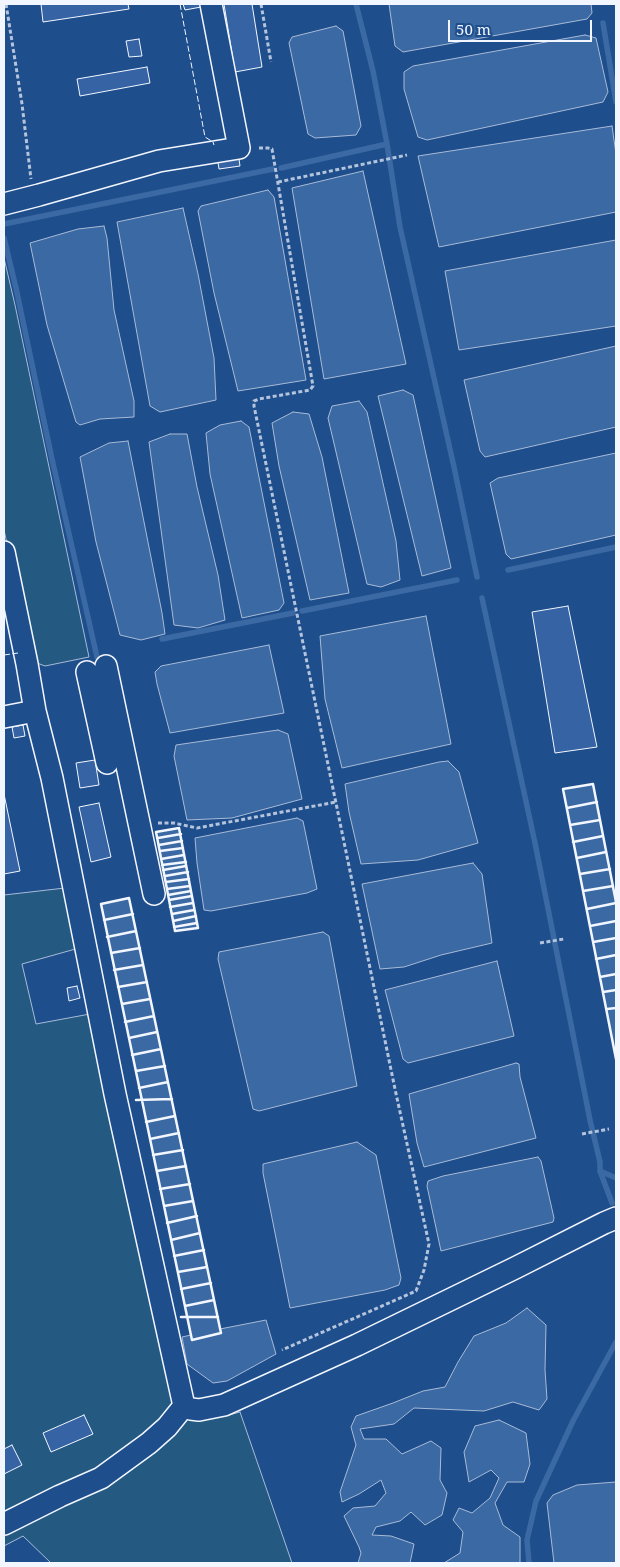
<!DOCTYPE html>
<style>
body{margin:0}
#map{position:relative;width:620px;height:1567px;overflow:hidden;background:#1f4e8c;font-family:"Noto Serif",serif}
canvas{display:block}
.frame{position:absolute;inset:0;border:5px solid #f2f6ff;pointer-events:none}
.scale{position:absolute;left:448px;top:20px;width:144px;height:22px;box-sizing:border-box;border:2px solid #f2f6ff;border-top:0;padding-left:6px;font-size:15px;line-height:18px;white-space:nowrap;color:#f2f6ff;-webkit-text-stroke:4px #1f4e8c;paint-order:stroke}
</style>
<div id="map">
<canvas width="620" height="1567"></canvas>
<div class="frame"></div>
<div class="scale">50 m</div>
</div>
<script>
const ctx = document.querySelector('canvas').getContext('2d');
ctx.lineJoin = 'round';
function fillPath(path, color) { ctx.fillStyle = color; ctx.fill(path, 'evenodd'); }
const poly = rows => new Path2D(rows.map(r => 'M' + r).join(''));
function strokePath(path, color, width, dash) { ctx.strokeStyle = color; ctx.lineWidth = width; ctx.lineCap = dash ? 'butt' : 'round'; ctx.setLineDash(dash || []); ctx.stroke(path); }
const green = poly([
 [4,258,15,305,89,657,45,666,37,663,32,656,4,530,4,258],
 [65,888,79,948,22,964,36,1024,90,1014,174,1406,130,1452,4,1519,4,895,65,888],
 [240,1412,292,1563,51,1563,23,1536,4,1546,4,1528,180,1419,206,1414,229,1415,240,1412]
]);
const water = poly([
 [389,4,591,4,592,13,587,19,403,52,395,46,389,4],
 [336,26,343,31,361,126,356,135,315,138,308,134,289,43,292,37,336,26],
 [585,35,596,38,608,92,603,102,427,140,418,137,404,89,404,72,413,66,585,35],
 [612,126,616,154,616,212,439,247,418,156,612,126],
 [363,171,406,364,324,379,292,188,363,171],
 [268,190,274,197,306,380,238,391,214,293,198,211,201,206,268,190],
 [183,208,198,274,214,358,216,400,160,412,150,406,117,222,183,208],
 [104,226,107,238,114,310,134,401,134,417,100,419,80,425,76,422,47,325,30,243,78,229,104,226],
 [616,240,616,326,459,350,445,271,616,240],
 [616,346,616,427,485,457,480,451,464,380,616,346],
 [403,390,413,395,451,568,422,576,378,396,403,390],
 [359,401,367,412,396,541,400,580,381,587,367,584,328,418,332,406,359,401],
 [293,412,309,414,322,457,349,593,310,600,279,466,272,423,293,412],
 [241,421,249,427,284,603,279,610,242,618,210,474,206,433,220,425,241,421],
 [170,434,187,434,197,487,218,575,225,620,198,628,174,625,149,442,170,434],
 [128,441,162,613,165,634,141,640,120,635,96,542,80,457,109,443,128,441],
 [616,453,616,535,511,559,506,554,490,483,498,478,616,453],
 [426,616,451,744,342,768,325,699,320,636,426,616],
 [269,645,284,713,170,733,157,684,155,672,161,666,269,645],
 [278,730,288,734,302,799,232,818,187,820,174,756,176,745,278,730],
 [448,761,459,772,478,843,418,860,361,864,349,812,345,784,439,762,448,761],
 [593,784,616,902,616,1059,563,789,593,784],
 [297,818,303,821,317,889,307,893,211,911,204,910,197,863,195,838,297,818],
 [179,828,198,928,175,931,156,832,179,828],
 [473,863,482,874,492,943,441,955,404,967,380,969,362,884,473,863],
 [129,898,220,1329,266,1320,276,1354,227,1381,213,1383,187,1364,182,1337,191,1335,101,904,129,898],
 [323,932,329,936,357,1086,259,1111,253,1109,218,959,219,952,323,932],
 [497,961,514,1036,408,1063,403,1059,385,990,497,961],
 [516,1063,519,1064,520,1077,536,1138,424,1167,417,1143,409,1094,516,1063],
 [357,1142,376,1155,401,1278,399,1285,385,1290,290,1308,263,1173,263,1164,357,1142],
 [538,1157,541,1161,554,1218,553,1222,441,1251,427,1186,428,1181,443,1176,538,1157],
 [527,1308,546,1325,545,1370,547,1399,539,1410,513,1402,484,1411,414,1408,394,1424,360,1429,364,1439,386,1439,402,1454,431,1441,441,1448,440,1480,447,1493,442,1515,425,1525,411,1512,400,1521,376,1527,372,1535,391,1536,414,1544,410,1563,358,1563,361,1553,359,1547,344,1516,353,1508,375,1506,386,1493,381,1480,359,1494,342,1502,340,1492,356,1445,351,1427,356,1416,393,1403,423,1391,445,1387,458,1362,474,1336,506,1323,527,1308],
 [499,1420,526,1433,530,1464,524,1482,507,1482,495,1503,503,1525,520,1537,520,1563,444,1563,460,1553,463,1532,453,1520,459,1508,472,1513,490,1498,499,1478,491,1470,469,1482,464,1452,475,1426,499,1420],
 [616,1482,616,1563,554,1563,547,1503,553,1495,577,1485,616,1482]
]);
const stream = poly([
 [356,4,373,71,387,144,400,227,454,467,477,577],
 [603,23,616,102],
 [281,168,387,144],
 [4,224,273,169],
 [4,238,16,288,52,459,97,657],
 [508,570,616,547],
 [482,598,535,843,590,1120,600,1162,600,1171,612,1203],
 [302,611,457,580],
 [162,639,293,613],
 [600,1171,616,1178],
 [529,1563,527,1540,536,1501,573,1421,616,1342]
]);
const building = poly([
 [41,4,128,4,129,9,43,22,41,4],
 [183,4,201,4,201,7,185,10,183,4],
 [224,4,252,4,262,67,235,72,224,4],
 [139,39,142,56,129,57,126,41,139,39],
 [147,67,150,83,80,96,77,79,147,67],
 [238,152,240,166,219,169,217,156,238,152],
 [568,606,597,747,555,753,532,612,568,606],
 [23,725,25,736,14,738,12,727,23,725],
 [95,760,99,785,80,788,76,763,95,760],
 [4,794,20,871,4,874,4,794],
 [99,803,111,857,91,862,79,807,99,803],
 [77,986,80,998,69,1001,67,988,77,986],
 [84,1415,93,1434,51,1452,43,1433,84,1415],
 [12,1445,22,1465,4,1474,4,1449,12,1445]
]);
const path = poly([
 [6,4,22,104,31,179],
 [261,4,271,62],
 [259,148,268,148,272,149,313,386,310,390,259,399,254,401,254,406,395,1089,429,1244,424,1270,416,1291,282,1350],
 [278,182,407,155],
 [158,823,174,823,197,828,336,802],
 [540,943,564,939],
 [582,1134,609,1129]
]);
const minor = poly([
 [4,204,39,195,159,161,239,148,211,4],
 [4,552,27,664,35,711,52,778,115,1094,184,1406,191,1409,199,1410,224,1405,357,1345,515,1268,604,1223,616,1218],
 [106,666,154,894],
 [87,672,107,763],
 [4,717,35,711],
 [4,1524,60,1496,101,1478,149,1443,167,1427,184,1406]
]);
const fence = poly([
 [180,4,205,137,213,142,214,145],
 [4,655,18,653]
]);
const wall = poly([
 [567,808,597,802],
 [570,825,600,820],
 [179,828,198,928,175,931,156,832,179,828],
 [158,838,181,834],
 [573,842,603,836],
 [159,845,182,841],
 [160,851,183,848],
 [577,858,606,852],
 [161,859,184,855],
 [162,865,186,862],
 [163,870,186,866],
 [580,874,610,869],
 [165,876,188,872],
 [166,882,189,879],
 [167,889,190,886],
 [583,891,613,886],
 [168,895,191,891],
 [129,898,221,1333,192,1340,101,904,129,898],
 [169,900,192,896],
 [616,902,593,784,563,789,616,1059],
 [170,907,193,903],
 [587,909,616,903],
 [172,914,194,910],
 [104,920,133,914],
 [173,921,196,916],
 [590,926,616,921],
 [174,927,197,923],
 [107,937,136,931],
 [593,942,616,938],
 [111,953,140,948],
 [596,959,616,955],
 [114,970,143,965],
 [600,977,616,974],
 [118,987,147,982],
 [603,992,616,990],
 [122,1004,150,999],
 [607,1009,616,1008],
 [125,1022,154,1016],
 [129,1038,157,1032],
 [132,1055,161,1049],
 [136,1071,165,1066],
 [139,1088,168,1082],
 [136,1100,172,1099],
 [146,1122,175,1116],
 [150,1139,179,1133],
 [153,1155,183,1150],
 [157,1171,186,1166],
 [160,1189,190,1184],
 [164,1206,193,1201],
 [167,1223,197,1216],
 [171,1240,200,1233],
 [174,1256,204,1250],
 [178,1272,207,1267],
 [181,1289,211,1283],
 [185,1306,214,1300],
 [181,1317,218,1317]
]);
fillPath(green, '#245a82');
strokePath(green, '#a8bbd7', 1);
fillPath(water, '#3b69a3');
strokePath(water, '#a8bbd7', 1);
strokePath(stream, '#3b69a3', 5.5);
fillPath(building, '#3563a3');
strokePath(building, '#f2f6ff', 1);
strokePath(minor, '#f2f6ff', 24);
strokePath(path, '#b3c4dc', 3, [4, 2.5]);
strokePath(minor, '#1f4e8c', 21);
strokePath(fence, '#f2f6ff', 1, [6, 2.5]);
strokePath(wall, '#f2f6ff', 2.5);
</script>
